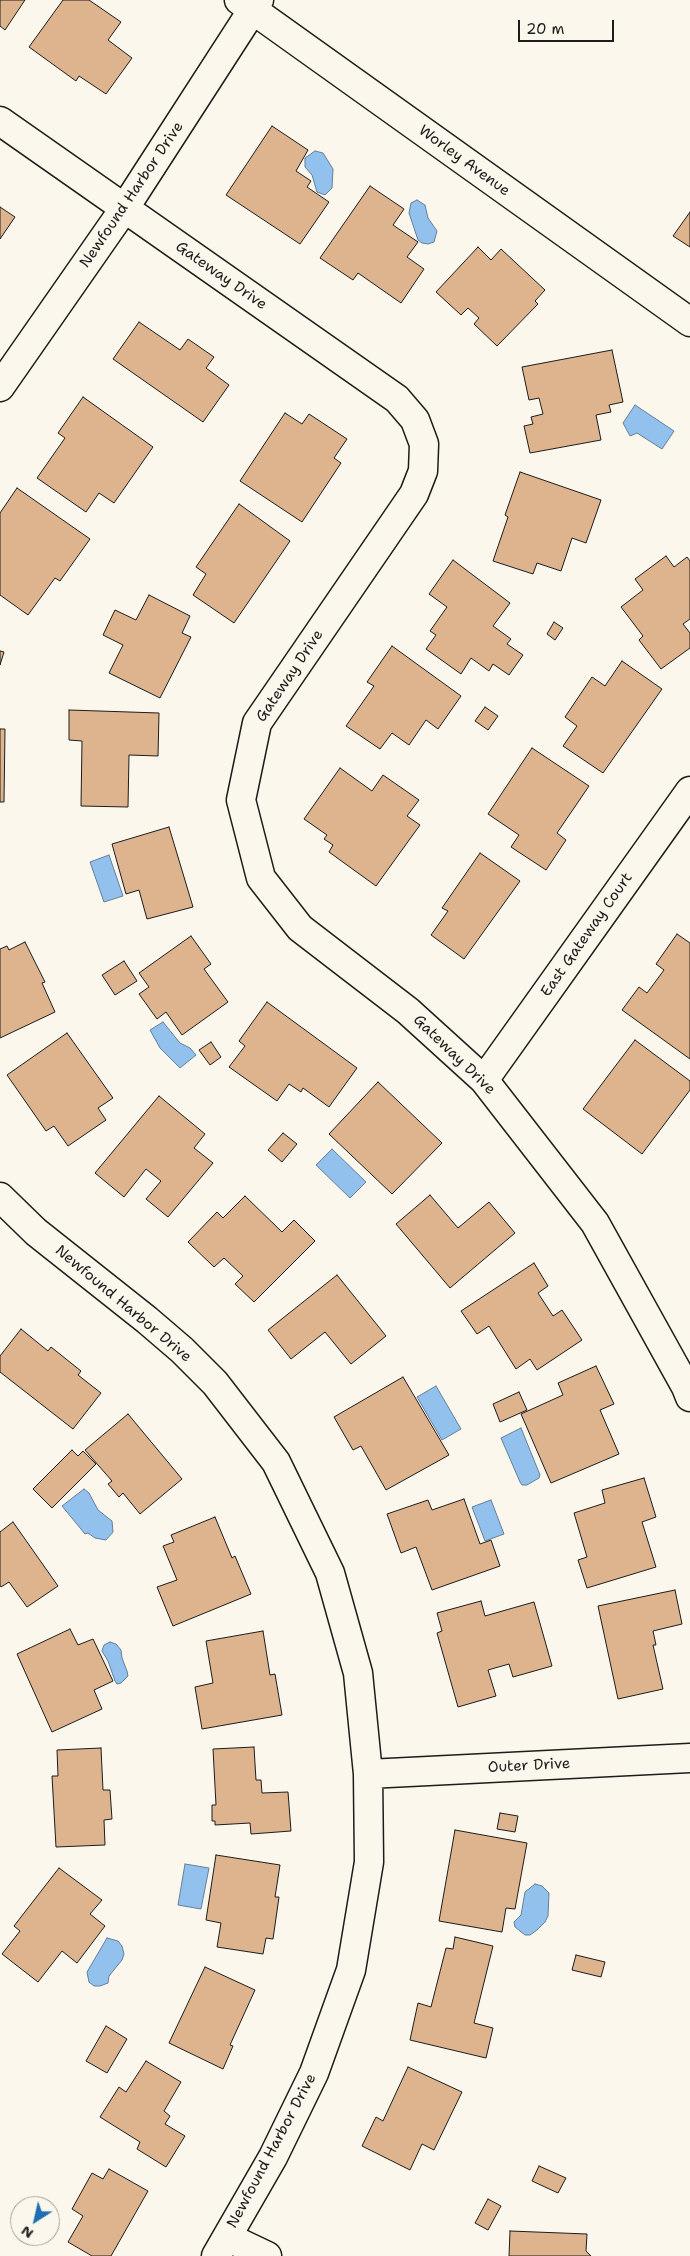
<!DOCTYPE html>
<style>
body{margin:0}
#map{position:relative;width:690px;height:2256px;overflow:hidden;background:#fbf7ec;font-family:"Shantell Sans",sans-serif}
canvas{display:block}
.north{position:absolute;left:10px;top:2196px;width:50px;height:50px;box-sizing:border-box;background:#fbf7ec;border:1px solid #a29f99;border-radius:50%;rotate:215deg;font-size:14px;font-weight:700;line-height:20px;text-align:center;color:#1c1c1c}
.north::after{content:'';display:block;margin:auto;width:18px;height:22px;background:#1f6fb2;clip-path:polygon(50% 0,100% 100%,50% 72%,0 100%)}
.scale{position:absolute;left:518px;top:20px;width:96px;height:22px;box-sizing:border-box;border:2px solid #1c1c1c;border-top:0;padding-left:6px;font-size:15px;line-height:18px;white-space:nowrap;color:#1c1c1c;-webkit-text-stroke:4px #fbf7ec;paint-order:stroke}
</style>
<div id="map">
<canvas width="690" height="2256"></canvas>
<div class="north">N</div>
<div class="scale">20 m</div>
</div>
<script>
const ctx = document.querySelector('canvas').getContext('2d');
ctx.lineJoin = 'round';
function fillPath(path, color) { ctx.fillStyle = color; ctx.fill(path, 'evenodd'); }
const poly = rows => new Path2D(rows.map(r => 'M' + r).join(''));
function strokePath(path, color, width, dash) { ctx.strokeStyle = color; ctx.lineWidth = width; ctx.lineCap = dash ? 'butt' : 'round'; ctx.setLineDash(dash || []); ctx.stroke(path); }
function write(font, color, halo, rows, align = 'center') {
  ctx.font = font + ' "Shantell Sans",sans-serif'; ctx.lineWidth = 4; ctx.setLineDash([]); ctx.textBaseline = 'middle'; ctx.strokeStyle = halo; ctx.fillStyle = color; for (const [text, x, y, turn = 0] of rows) {
    ctx.save(); ctx.translate(x, y); ctx.rotate((+turn || 0) * Math.PI / 180); ctx.textAlign = isNaN(turn) ? turn : align; if (halo) ctx.strokeText(text, 0, 0); ctx.fillText(text, 0, 0); ctx.restore();
  }
}
const water = poly([
 [315,151,323,153,333,169,332,188,325,195,317,192,312,175,305,167,305,158,315,151],
 [417,200,425,205,428,218,437,231,434,242,428,244,422,243,418,240,409,213,411,203,417,200],
 [635,405,674,431,662,449,637,433,630,436,623,423,635,405],
 [109,855,123,896,104,902,90,862,109,855],
 [163,1022,180,1043,190,1048,196,1055,180,1068,160,1048,150,1030,163,1022],
 [332,1149,366,1182,350,1198,316,1165,332,1149],
 [436,1386,461,1429,442,1440,417,1397,436,1386],
 [521,1428,540,1475,539,1478,527,1485,522,1485,520,1482,501,1438,521,1428],
 [84,1489,89,1493,98,1510,112,1521,113,1532,106,1540,95,1538,88,1533,85,1534,62,1506,84,1489],
 [491,1500,504,1534,485,1541,472,1507,491,1500],
 [110,1642,116,1644,121,1650,122,1658,127,1671,128,1676,121,1683,117,1684,115,1681,108,1661,102,1651,104,1645,110,1642],
 [185,1864,209,1868,201,1909,178,1905,185,1864],
 [535,1884,542,1886,549,1893,548,1916,545,1922,537,1930,530,1935,525,1935,515,1927,514,1922,521,1915,525,1892,535,1884],
 [107,1938,118,1941,122,1946,124,1954,122,1960,109,1976,108,1983,100,1986,94,1986,89,1982,87,1972,107,1938]
]);
const building = poly([
 [0,0,25,0,5,30,0,26,0,0],
 [63,0,89,0,121,22,108,40,132,58,106,94,79,76,76,81,29,47,63,0],
 [272,126,308,150,296,171,311,181,307,187,329,202,300,244,226,195,272,126],
 [370,186,404,209,393,225,418,242,407,257,424,269,401,303,358,273,353,280,320,258,370,186],
 [0,207,15,217,0,239,0,207],
 [690,212,690,247,673,236,690,212],
 [478,247,491,260,501,249,545,290,535,301,538,304,497,346,474,324,479,318,468,308,461,315,436,292,478,247],
 [139,322,180,350,188,339,214,357,206,368,229,385,203,422,113,359,139,322],
 [612,350,623,402,609,405,611,412,596,415,601,440,530,453,524,426,533,424,531,417,543,414,539,398,529,400,522,367,612,350],
 [83,397,153,447,114,503,99,493,86,512,37,478,65,438,58,433,83,397],
 [285,413,302,424,309,414,347,439,334,458,341,463,302,522,240,481,285,413],
 [520,472,601,500,586,543,572,538,561,571,537,563,533,574,493,561,508,517,505,515,520,472],
 [17,488,90,539,60,581,55,578,28,615,0,595,0,513,17,488],
 [239,504,290,541,234,623,193,595,206,574,196,567,239,504],
 [666,556,674,567,687,557,690,561,690,619,683,624,690,633,690,648,661,669,639,640,643,636,621,607,643,590,635,579,666,556],
 [453,560,510,603,493,626,511,639,507,644,523,655,509,675,493,664,489,671,471,658,461,674,426,649,436,635,430,631,447,607,429,594,453,560],
 [149,595,190,616,182,633,191,637,160,698,109,673,123,645,103,635,115,610,136,620,149,595],
 [554,622,563,628,555,640,547,634,554,622],
 [392,646,461,696,438,729,426,720,409,745,392,733,380,749,346,726,374,686,367,682,392,646],
 [0,651,4,652,0,665,0,651],
 [622,661,662,689,603,773,563,746,577,726,565,717,592,677,605,686,622,661],
 [485,707,498,716,488,730,475,721,485,707],
 [69,710,159,713,158,756,129,755,128,807,81,806,82,741,69,740,69,710],
 [0,729,5,729,4,802,0,802,0,729],
 [532,748,589,786,557,833,566,840,546,870,511,847,519,835,488,814,532,748],
 [340,768,372,791,383,775,419,800,407,816,420,825,376,886,329,852,333,845,324,839,327,835,304,819,340,768],
 [169,827,193,907,147,919,139,890,126,894,112,844,169,827],
 [480,853,520,881,464,959,431,935,448,911,442,908,480,853],
 [677,934,690,943,690,1059,622,1010,639,987,647,993,664,970,656,964,677,934],
 [191,936,211,964,204,969,228,1002,182,1035,166,1012,157,1019,139,994,149,987,139,973,191,936],
 [25,942,45,982,42,983,55,1012,0,1038,0,949,7,946,9,950,25,942],
 [124,961,137,981,115,995,102,975,124,961],
 [267,1002,357,1068,329,1107,303,1088,301,1092,289,1084,277,1101,229,1067,245,1046,239,1041,267,1002],
 [67,1033,113,1098,98,1108,106,1120,68,1146,54,1126,46,1131,7,1075,67,1033],
 [635,1040,690,1081,690,1090,642,1154,583,1109,635,1040],
 [211,1042,221,1057,210,1065,199,1050,211,1042],
 [378,1082,442,1143,392,1194,329,1134,378,1082],
 [159,1096,205,1134,194,1148,213,1163,168,1217,146,1199,161,1181,146,1169,124,1197,95,1173,159,1096],
 [283,1133,297,1144,282,1162,268,1150,283,1133],
 [430,1195,458,1228,489,1202,515,1233,450,1288,396,1224,430,1195],
 [245,1196,282,1232,294,1220,315,1241,254,1302,235,1284,243,1276,224,1258,214,1267,188,1242,217,1212,223,1218,245,1196],
 [534,1263,548,1286,538,1293,553,1316,562,1310,582,1340,537,1370,530,1359,516,1369,489,1326,477,1334,461,1311,534,1263],
 [337,1275,386,1336,351,1364,325,1332,291,1359,268,1330,337,1275],
 [21,1329,48,1351,51,1347,81,1371,78,1375,101,1393,73,1429,0,1372,0,1356,21,1329],
 [596,1366,614,1404,600,1410,619,1454,551,1483,521,1414,563,1395,558,1383,596,1366],
 [403,1377,449,1455,386,1490,361,1446,353,1450,334,1417,403,1377],
 [519,1392,527,1410,500,1422,493,1404,519,1392],
 [128,1414,182,1479,140,1514,123,1493,119,1497,108,1484,112,1481,85,1450,128,1414],
 [72,1450,78,1456,83,1451,96,1464,52,1508,33,1489,72,1450],
 [644,1478,656,1517,642,1522,656,1567,587,1588,578,1560,587,1557,574,1513,605,1503,602,1490,644,1478],
 [464,1499,480,1544,491,1540,500,1566,432,1590,416,1547,401,1553,387,1514,428,1500,432,1510,464,1499],
 [215,1517,232,1558,235,1556,251,1594,173,1626,157,1587,177,1580,163,1546,174,1542,171,1535,215,1517],
 [13,1522,58,1586,27,1607,9,1582,1,1587,0,1585,0,1532,13,1522],
 [675,1590,682,1624,653,1631,656,1645,653,1645,663,1689,618,1699,598,1606,675,1590],
 [481,1601,485,1616,534,1602,552,1666,513,1677,509,1664,488,1670,496,1696,458,1707,437,1633,442,1631,437,1613,481,1601],
 [70,1629,78,1645,93,1639,113,1681,94,1690,102,1709,52,1732,17,1654,70,1629],
 [263,1631,270,1675,275,1674,282,1715,202,1729,195,1687,213,1683,206,1641,263,1631],
 [254,1747,256,1780,261,1780,262,1793,288,1792,291,1831,251,1834,250,1823,215,1825,215,1821,212,1821,212,1805,216,1805,213,1749,254,1747],
 [101,1748,103,1790,110,1790,112,1819,104,1820,105,1845,56,1847,52,1776,58,1776,57,1750,101,1748],
 [500,1813,518,1816,515,1832,497,1829,500,1813],
 [455,1830,527,1843,515,1909,506,1908,502,1932,439,1921,455,1830],
 [216,1855,280,1865,275,1897,279,1897,273,1939,266,1938,263,1954,217,1947,221,1923,206,1920,216,1855],
 [59,1868,102,1900,90,1914,105,1926,77,1963,62,1951,38,1982,2,1954,20,1931,14,1926,59,1868],
 [455,1937,493,1946,474,2023,493,2028,486,2058,410,2040,418,2003,431,2007,446,1948,453,1949,455,1937],
 [576,1955,605,1962,601,1977,572,1970,576,1955],
 [205,1967,255,1990,230,2045,233,2046,223,2069,169,2043,205,1967],
 [106,2026,127,2039,107,2073,86,2061,106,2026],
 [146,2061,181,2082,164,2111,170,2116,165,2124,185,2136,166,2167,137,2149,140,2142,100,2117,119,2087,126,2092,146,2061],
 [408,2067,462,2092,434,2150,422,2144,410,2170,362,2146,376,2117,383,2121,408,2067],
 [539,2166,566,2178,558,2193,532,2181,539,2166],
 [109,2169,148,2191,111,2256,92,2256,68,2242,83,2216,72,2209,92,2173,103,2179,109,2169],
 [488,2199,501,2206,488,2230,475,2223,488,2199],
 [510,2231,587,2234,586,2251,591,2256,509,2256,510,2231]
]);
const minor = poly([
 [239,0,690,322],
 [0,121,397,399,415,420,424,444,423,471,414,494,257,723,241,800,261,878,300,928,408,1011,484,1080,595,1223,686,1387,690,1397],
 [0,387,124,209,259,0],
 [484,1080,690,791],
 [0,1197,36,1232,147,1320,182,1350,215,1383,276,1462,330,1573,358,1673,368,1774,369,1862,351,1970,314,2073,273,2157,216,2256],
 [368,1774,690,1758],
 [227,2237,267,2256]
]);
const streetNames = [
 ["Worley Avenue",464,161,36],
 ["Newfound Harbor Drive",132,195,-56],
 ["Gateway Drive",221,276,35],
 ["Gateway Drive",290,676,-56],
 ["East Gateway Court",587,935,-55],
 ["Gateway Drive",454,1055,44],
 ["Newfound Harbor Drive",123,1304,40],
 ["Outer Drive",529,1766,-3],
 ["Newfound Harbor Drive",272,2151,-62]
];
fillPath(water, '#93c1ed');
strokePath(water, '#637f99', 1);
fillPath(building, '#ddb48e');
strokePath(building, '#1c1c1c', 1);
strokePath(minor, '#1c1c1c', 31);
strokePath(minor, '#fbf7ec', 28);
write('15px', '#1c1c1c', '#fbf7ec', streetNames);
</script>
